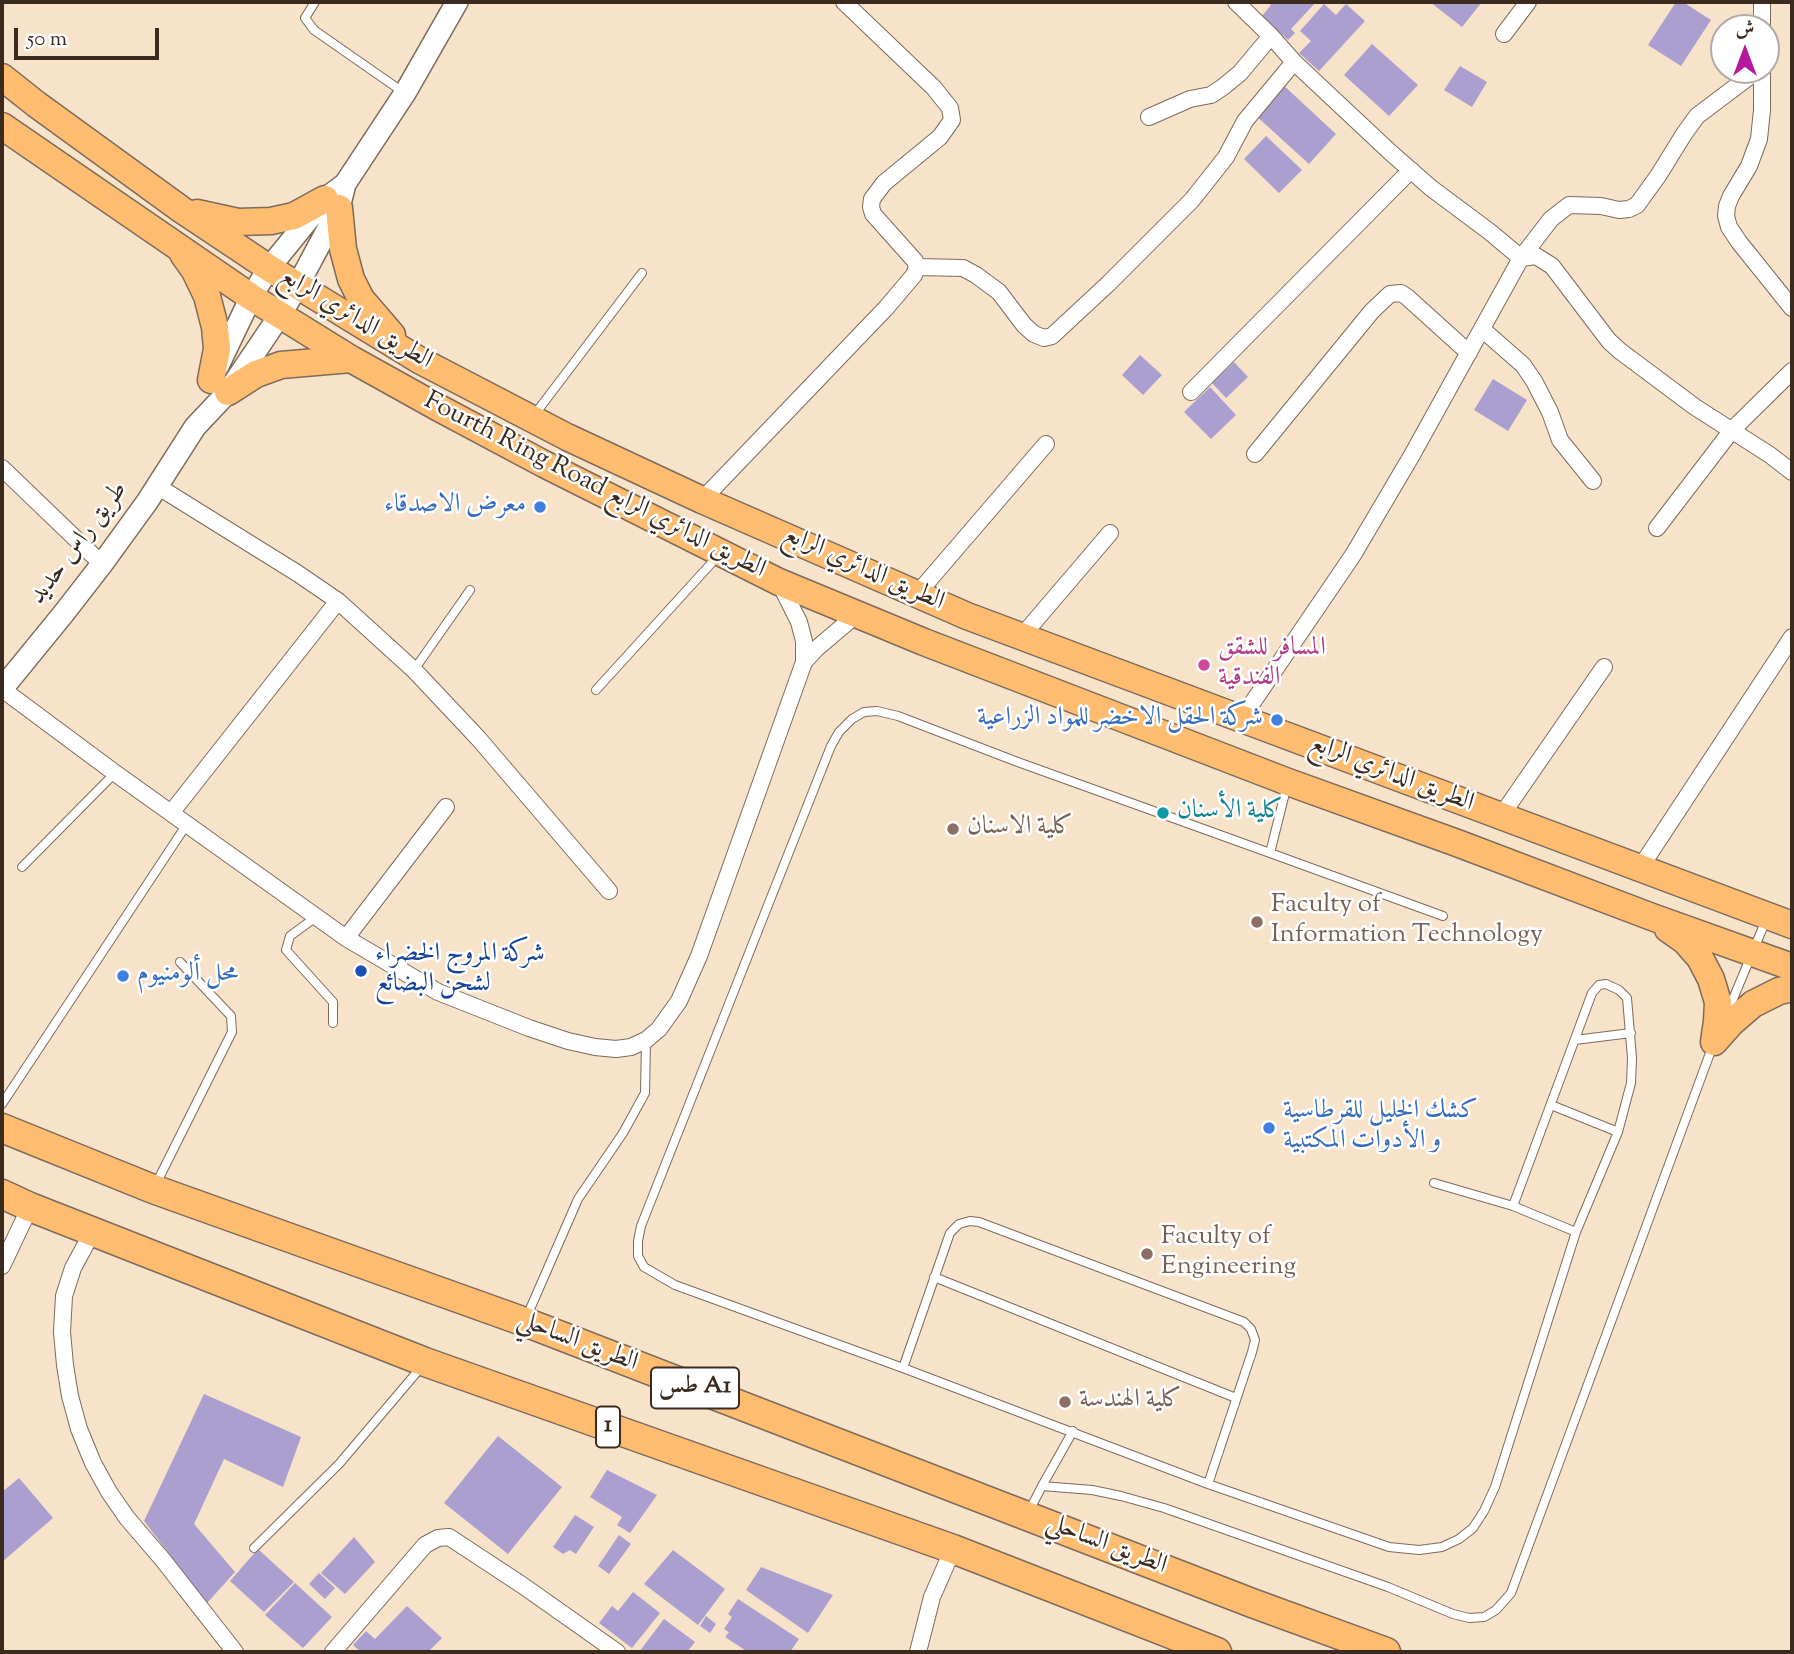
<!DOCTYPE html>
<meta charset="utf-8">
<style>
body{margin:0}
#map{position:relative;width:1794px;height:1654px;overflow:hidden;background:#f7e2ca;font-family:"Sorts Mill Goudy",Amiri,serif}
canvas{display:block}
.frame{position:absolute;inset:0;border:4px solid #3b2a1e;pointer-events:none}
.north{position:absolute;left:1710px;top:14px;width:70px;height:70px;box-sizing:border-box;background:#fff;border:2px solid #b1aaa5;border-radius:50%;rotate:0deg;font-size:19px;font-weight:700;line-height:28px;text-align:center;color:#3b2a1e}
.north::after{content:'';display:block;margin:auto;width:24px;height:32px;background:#b5179e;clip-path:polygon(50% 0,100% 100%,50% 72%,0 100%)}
.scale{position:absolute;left:14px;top:28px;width:145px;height:32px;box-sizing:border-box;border:4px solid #3b2a1e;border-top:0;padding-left:9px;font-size:21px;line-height:24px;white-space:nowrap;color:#3b2a1e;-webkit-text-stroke:5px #fff;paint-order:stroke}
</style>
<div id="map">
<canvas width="1794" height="1654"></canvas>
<div class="frame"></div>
<div class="north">ش</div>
<div class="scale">50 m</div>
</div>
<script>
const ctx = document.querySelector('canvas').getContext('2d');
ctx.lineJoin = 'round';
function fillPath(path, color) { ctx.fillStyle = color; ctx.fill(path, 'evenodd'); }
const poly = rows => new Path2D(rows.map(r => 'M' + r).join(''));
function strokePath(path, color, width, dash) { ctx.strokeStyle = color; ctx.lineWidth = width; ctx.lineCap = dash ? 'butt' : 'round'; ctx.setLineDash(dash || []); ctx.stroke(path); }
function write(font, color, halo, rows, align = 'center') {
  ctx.font = font + ' "Sorts Mill Goudy",Amiri,serif'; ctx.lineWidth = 5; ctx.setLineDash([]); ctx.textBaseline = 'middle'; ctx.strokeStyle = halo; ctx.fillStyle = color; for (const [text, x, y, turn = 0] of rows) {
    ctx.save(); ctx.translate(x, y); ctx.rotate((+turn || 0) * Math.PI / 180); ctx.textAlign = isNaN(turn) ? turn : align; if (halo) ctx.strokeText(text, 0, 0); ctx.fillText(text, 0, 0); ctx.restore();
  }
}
const building = poly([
 [1268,2,1316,2,1291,29,1295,33,1288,40,1262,16,1271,5],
 [1430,2,1482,2,1462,27],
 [1676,2,1683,2,1711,20,1681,66,1648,45],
 [1324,4,1336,15,1346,4,1365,21,1319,71,1299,53,1311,41,1300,31],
 [1372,44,1418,85,1389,116,1344,75],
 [1460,66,1487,82,1472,107,1444,90],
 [1281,83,1336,134,1309,164,1253,113],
 [1266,136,1302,170,1279,193,1244,159],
 [1140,355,1162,375,1143,395,1122,375],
 [1234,362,1248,377,1226,398,1212,383],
 [1493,379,1527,400,1508,431,1474,410],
 [1210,387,1236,415,1211,439,1184,412],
 [204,1394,301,1437,283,1487,224,1459,194,1524,235,1572,207,1603,144,1521],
 [498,1436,562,1487,508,1554,444,1503],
 [607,1470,657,1495,630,1533,617,1525,622,1517,590,1497],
 [19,1478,53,1518,2,1562,2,1492],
 [575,1515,594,1527,576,1554,570,1550,563,1554,553,1547],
 [619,1535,631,1544,609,1574,598,1566],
 [354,1537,375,1562,345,1594,321,1573],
 [258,1549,294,1582,264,1612,230,1581],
 [673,1550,725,1589,698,1625,644,1584],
 [761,1567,833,1595,808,1633,746,1590],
 [319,1573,335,1588,325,1599,309,1584],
 [295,1583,332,1617,303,1648,265,1615],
 [633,1592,660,1613,632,1648,599,1623,612,1606,618,1611],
 [738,1599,799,1639,790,1652,748,1652,725,1637,729,1632,724,1629,732,1617,728,1614],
 [407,1606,442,1638,428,1652,361,1652,353,1645,366,1631,375,1639],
 [706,1616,716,1624,710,1633,700,1626],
 [664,1619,695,1642,687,1652,639,1652]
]);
const service = poly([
 [315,2,305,18,314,30,403,92],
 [535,414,642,273],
 [414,670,470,590],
 [596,690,717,557],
 [1287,785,1270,853,1443,916],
 [1270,853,1015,761,898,716,877,711,864,712,852,719,839,732,831,746,641,1226,638,1241,638,1256,644,1267,675,1285,903,1368,1208,1484,1389,1547,1419,1550,1442,1547,1459,1539,1473,1528,1484,1511,1495,1487,1576,1232,1513,1206,1434,1183],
 [22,867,115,773],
 [316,917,290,936,286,950,333,1002,333,1023],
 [1728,1011,1766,920],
 [1575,1040,1631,1033],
 [2,1104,187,824],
 [1551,1105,1618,1132],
 [155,1186,232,1032,231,1016,180,962],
 [1513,1206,1592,993,1599,985,1606,984,1619,990,1627,998,1632,1058,1631,1083,1618,1132,1576,1232],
 [934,1277,1236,1398],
 [527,1316,578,1199,623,1133,645,1093,646,1041],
 [903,1368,950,1233,959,1224,970,1221,979,1222,1244,1322,1251,1329,1255,1340,1252,1352,1208,1484],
 [1042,1486,1073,1431],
 [1028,1513,1042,1486,1092,1490,1121,1496,1164,1508,1388,1587,1453,1614,1469,1618,1484,1617,1496,1610,1511,1593,1713,1045],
 [254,1548,339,1464,423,1365]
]);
const minor = poly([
 [844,2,934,88,950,108,952,120,940,137,884,183,872,199,871,207,873,214,915,261,917,267],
 [1236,2,1271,36,1294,62,1390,152,1431,188,1490,232,1521,258,1536,256,1552,266,1609,341,1620,351,1695,407,1770,455,1792,472],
 [1762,2,1762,28],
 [1504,34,1528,2],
 [1762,70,1762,110,1759,139,1749,166,1731,196,1727,206,1726,216,1729,227,1739,242,1792,308],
 [1149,117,1190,99,1211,95,1223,87,1240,73,1271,36],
 [917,267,963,268,976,275,999,292,1024,325,1034,334,1044,338,1052,336,1108,284,1192,200,1226,157,1245,121,1294,62],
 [1482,329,1523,365,1534,381,1550,412,1560,440,1593,481],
 [1191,392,1411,170],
 [1255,454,1372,311,1390,294,1401,293,1407,297,1469,353],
 [2,468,102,564],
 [157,486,297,573,338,601,414,670,478,738,609,891],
 [702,500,886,308,914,275,917,267],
 [1657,528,1732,430,1792,371],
 [917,594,1046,444],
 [1022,636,1110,533],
 [804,662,816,649,856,615],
 [2,689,115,773,346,938,438,992,529,1028,568,1041,595,1047,616,1049,631,1047,646,1040,659,1029,679,1001,699,956,804,662,804,641,799,622,780,584],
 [1242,718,1353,555,1412,455,1521,258,1551,219,1569,205,1601,206,1619,210,1629,209,1637,205,1658,176,1684,134,1697,116,1758,70],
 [171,813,338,601],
 [1501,816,1604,667],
 [1640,868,1792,637],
 [346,938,446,807],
 [93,1231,73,1268,64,1296,62,1332,65,1365,70,1396,79,1429,93,1463,109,1492,127,1518,163,1560,235,1652],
 [2,1266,30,1207],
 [333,1652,425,1545,438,1538,449,1537,522,1585,617,1652],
 [918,1652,932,1597,953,1549]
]);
const tertiary = poly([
 [218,366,251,297,269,268,325,199,345,184,405,93,457,2],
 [2,689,64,613,102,564,147,502,195,427,228,392,280,315,298,285,339,208,345,184]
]);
const primary = poly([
 [2,77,36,104,182,210,269,268,419,360,567,437,702,500,967,616,1792,925],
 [2,126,251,297,351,359,439,408,544,464,779,582,924,642,1288,782,1457,843,1652,917,1792,967],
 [339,208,343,249,351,279,361,299,392,335],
 [197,213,238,222,271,221,294,216,325,199],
 [183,254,195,271,207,296,215,327,217,349,211,380],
 [228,392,256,374,281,365,351,359],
 [1668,929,1685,941,1700,958,1711,979,1718,1002,1717,1021,1714,1042],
 [1714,1042,1731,1023,1753,1004,1779,991,1792,988]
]);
const trunk = poly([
 [2,1128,153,1189,525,1322,1252,1603,1386,1652],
 [2,1194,30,1207,425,1362,953,1549,1217,1652]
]);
const markers = [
 [540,507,7,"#3f7fe0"],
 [1204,665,7,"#d1479c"],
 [1277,720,7,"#3f7fe0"],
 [1163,813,7,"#0f9aa8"],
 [953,829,7,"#8d6e63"],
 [1257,922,7,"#8d6e63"],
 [361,971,7,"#1a4fb4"],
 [123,976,7,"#3f7fe0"],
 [1269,1128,7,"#3f7fe0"],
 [1147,1254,7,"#8d6e63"],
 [1065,1402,7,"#8d6e63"]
];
const shields = [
 [695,1388,88],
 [608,1427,24]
];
const shieldNames = [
 ["طس A1",695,1388],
 ["1",608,1427]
];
const streetNames = [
 ["الطريق الدائري الرابع",355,320,31],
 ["Fourth Ring Road الطريق الدائري الرابع",594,487,27],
 ["طريق راس حديد",80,544,-53],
 ["الطريق الدائري الرابع",863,570,24],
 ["الطريق الدائري الرابع",1391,775,21],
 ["الطريق الساحلي",577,1343,21],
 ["الطريق الساحلي",1106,1546,21]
];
const shopNames = [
 ["معرض الاصدقاء",526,507],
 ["شركة الحقل الاخضر للمواد الزراعية",1263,720],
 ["محل ألومنيوم",137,976,"left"],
 ["كشك الخليل للقرطاسية",1283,1113,"left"],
 ["و الأدوات المكتبية",1283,1143,"left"]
];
const hotelNames = [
 ["المسافر للشقق",1218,650],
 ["الفندقية",1218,680]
];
const cultureNames = [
 ["كلية الأسنان",1177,813]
];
const educationNames = [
 ["كلية الاسنان",967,829],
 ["Faculty of",1271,907],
 ["Information Technology",1271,937],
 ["Faculty of",1161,1239],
 ["Engineering",1161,1269],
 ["كلية الهندسة",1079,1402]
];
const transitNames = [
 ["شركة المروج الخضراء",375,956],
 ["لشحن البضائع",375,986]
];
fillPath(building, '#ab9fd0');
strokePath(service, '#7d6a5a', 10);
strokePath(minor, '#7d6a5a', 18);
strokePath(tertiary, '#7d6a5a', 24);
strokePath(primary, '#7d6a5a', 29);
strokePath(trunk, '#7d6a5a', 31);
strokePath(service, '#fff', 8);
strokePath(minor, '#fff', 16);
strokePath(tertiary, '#fff', 21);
strokePath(primary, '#febc70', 26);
strokePath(trunk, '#febc70', 28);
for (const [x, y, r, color] of markers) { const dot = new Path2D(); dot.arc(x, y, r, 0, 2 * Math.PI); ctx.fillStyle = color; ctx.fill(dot); strokePath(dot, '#fff', 2.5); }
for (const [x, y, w] of shields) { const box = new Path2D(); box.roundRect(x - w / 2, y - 20.5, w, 41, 5); ctx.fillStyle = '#fff'; ctx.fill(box); strokePath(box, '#3b2a1e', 2); }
write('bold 24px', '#3b2a1e', null, shieldNames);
write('26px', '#3b2a1e', '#fff', streetNames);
write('26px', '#366cbe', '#fff', shopNames, 'right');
write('26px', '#b23c85', '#fff', hotelNames, 'left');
write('26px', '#0d838f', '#fff', cultureNames, 'left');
write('26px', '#785e54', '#fff', educationNames, 'left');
write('26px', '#164399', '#fff', transitNames, 'left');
</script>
